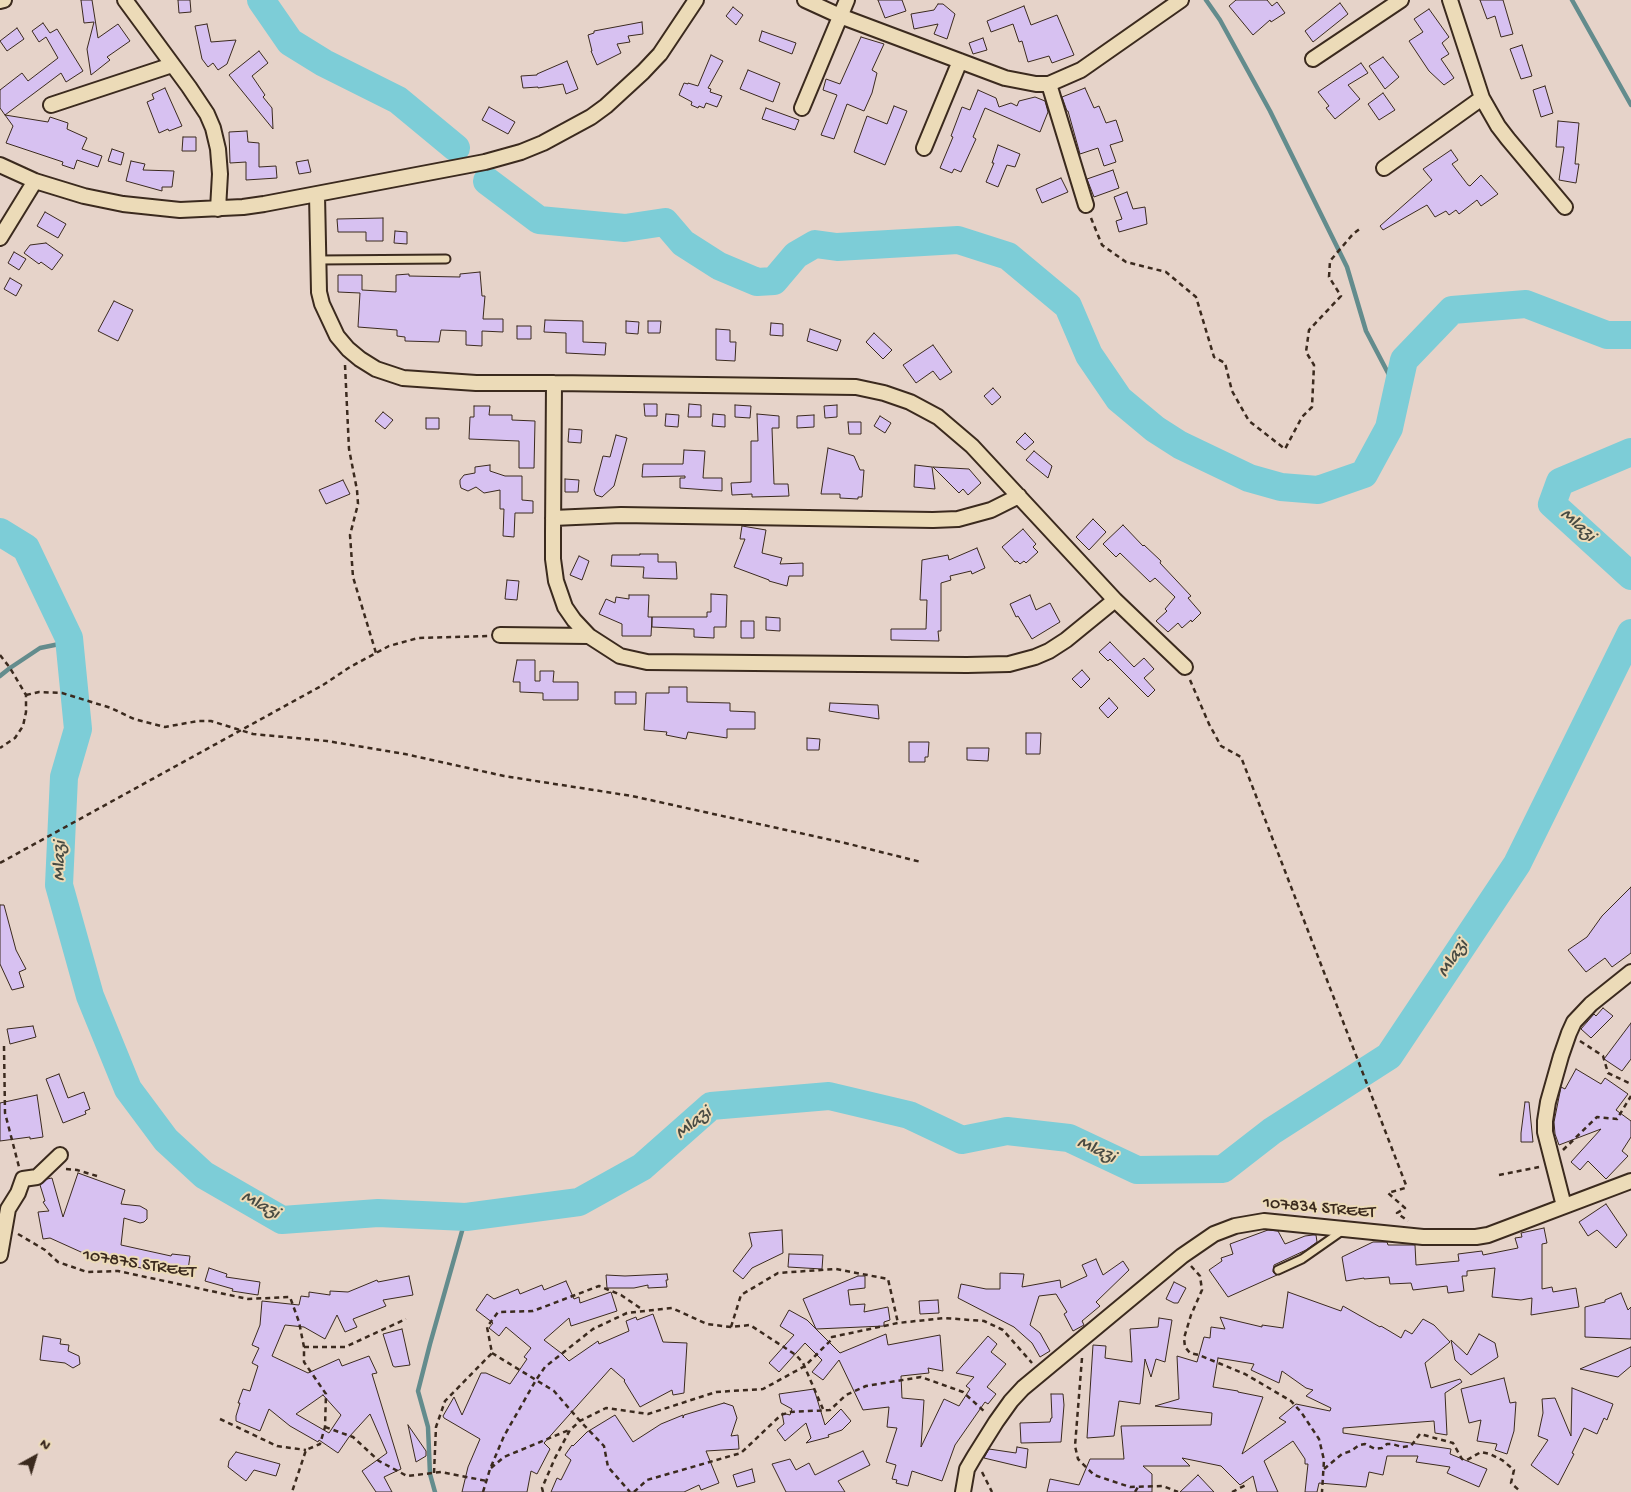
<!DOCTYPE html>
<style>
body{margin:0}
#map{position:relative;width:1631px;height:1492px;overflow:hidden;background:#e6d3c9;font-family:"Gochi Hand",sans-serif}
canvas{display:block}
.north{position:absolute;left:10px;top:1432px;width:50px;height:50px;-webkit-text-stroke:4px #ecdbb8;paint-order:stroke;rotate:39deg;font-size:14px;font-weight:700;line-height:20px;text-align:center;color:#3b2a1e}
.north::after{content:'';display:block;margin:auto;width:18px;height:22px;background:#3b2a1e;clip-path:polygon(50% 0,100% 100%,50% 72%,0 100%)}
</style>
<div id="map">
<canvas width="1631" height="1492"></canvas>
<div class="north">N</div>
</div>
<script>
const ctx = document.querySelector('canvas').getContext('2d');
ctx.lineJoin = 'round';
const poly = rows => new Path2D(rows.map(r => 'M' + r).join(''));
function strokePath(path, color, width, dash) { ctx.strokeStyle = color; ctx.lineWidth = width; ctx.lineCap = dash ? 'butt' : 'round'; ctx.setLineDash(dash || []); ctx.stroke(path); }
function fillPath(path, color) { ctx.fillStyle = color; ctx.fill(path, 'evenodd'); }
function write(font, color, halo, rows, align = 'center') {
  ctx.font = font + ' "Gochi Hand",sans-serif'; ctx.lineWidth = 4; ctx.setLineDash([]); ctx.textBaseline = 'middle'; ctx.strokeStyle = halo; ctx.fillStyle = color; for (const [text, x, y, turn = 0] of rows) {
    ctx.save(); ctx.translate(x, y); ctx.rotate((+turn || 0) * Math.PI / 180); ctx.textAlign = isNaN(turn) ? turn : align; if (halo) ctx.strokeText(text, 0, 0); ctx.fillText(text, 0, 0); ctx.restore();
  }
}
const stream = poly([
 [1206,0,1220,20,1270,111,1347,267,1366,331,1398,392],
 [1572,0,1631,105],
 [0,676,10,668,40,648,69,642],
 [435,1492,430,1474,428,1427,418,1391,430,1344,466,1217]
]);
const river = poly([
 [261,0,290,42,324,63,398,100,456,148],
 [487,181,539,220,625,228,665,222,683,243,719,266,757,282,774,281,796,255,815,244,837,247,958,240,1008,256,1068,306,1089,355,1119,399,1155,429,1180,445,1249,478,1281,487,1318,490,1364,474,1389,428,1404,360,1452,310,1526,304,1607,335,1631,335],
 [1631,452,1560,482,1552,504,1631,576],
 [0,532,26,548,69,638,78,729,64,777,59,885,90,996,128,1089,166,1140,204,1175,282,1220,378,1213,466,1217,579,1202,642,1167,711,1106,829,1096,909,1115,962,1140,1007,1131,1069,1138,1137,1170,1223,1169,1272,1131,1389,1056,1517,864,1631,633]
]);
const building = poly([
 [81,0,92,0,98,38,118,24,130,41,107,57,110,60,91,75,87,49,94,22,84,23,81,0],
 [178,0,190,0,191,12,179,13,178,0],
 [878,0,902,0,906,11,885,18,878,0],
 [1236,0,1267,0,1272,6,1277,2,1285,13,1271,22,1270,20,1253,35,1229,6,1236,0],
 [1480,0,1503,0,1513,34,1501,37,1495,16,1487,19,1480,0],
 [1340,3,1348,14,1313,42,1305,31,1340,3],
 [938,4,943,4,955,14,947,39,934,34,938,24,914,29,911,14,934,10,938,4],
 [1024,6,1031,25,1057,15,1074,55,1052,63,1049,56,1028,62,1022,41,1019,42,1013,24,991,32,987,21,1024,6],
 [733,7,743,15,736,25,726,16,733,7],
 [1429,9,1449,37,1442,43,1449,54,1441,59,1454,78,1444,85,1429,71,1409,41,1423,32,1414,19,1429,9],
 [642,22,643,34,628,36,630,42,617,44,621,53,597,65,591,51,592,51,588,35,594,33,594,31,642,22],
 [43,23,50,33,57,29,83,71,66,82,61,73,5,115,0,108,0,90,22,73,28,81,58,58,46,37,39,42,32,31,43,23],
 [207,24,211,42,236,40,227,64,218,70,213,63,208,67,202,59,195,26,207,24],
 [17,28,24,39,7,51,0,41,17,28],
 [762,31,796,43,792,54,759,41,762,31],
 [861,37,884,44,872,70,877,73,872,93,864,111,847,104,834,139,821,135,837,95,823,90,826,79,840,84,861,37],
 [983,38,987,50,973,54,969,43,983,38],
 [1522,45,1532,76,1521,79,1510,49,1522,45],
 [259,51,268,63,252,76,265,95,263,97,272,108,273,129,229,75,259,51],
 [711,55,723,61,708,88,711,89,710,92,722,96,717,107,706,103,704,108,699,106,698,108,691,105,692,102,679,95,684,83,688,84,688,83,698,86,711,55],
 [1383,57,1399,77,1385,89,1369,66,1383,57],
 [567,61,578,89,566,94,563,84,538,88,538,87,523,88,521,76,537,75,537,74,567,61],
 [1361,63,1368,73,1348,85,1360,99,1335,119,1326,108,1329,106,1318,92,1361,63],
 [748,70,780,83,773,102,740,89,748,70],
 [1545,86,1553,113,1541,117,1533,90,1545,86],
 [165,88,182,126,169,131,168,129,159,133,147,102,154,99,152,94,165,88],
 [1085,88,1094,108,1099,106,1106,123,1116,120,1123,141,1110,145,1116,162,1104,166,1098,148,1080,154,1068,111,1067,111,1062,97,1085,88],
 [978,90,996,98,999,107,1011,103,1017,106,1019,101,1035,97,1045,101,1048,112,1040,132,985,108,973,137,976,139,961,172,954,169,952,173,940,168,953,137,951,136,962,107,970,110,978,90],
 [1383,93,1395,110,1379,120,1368,104,1383,93],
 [894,106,907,111,885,165,854,152,867,116,887,124,894,106],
 [489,107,515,122,508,134,482,120,489,107],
 [766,108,799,120,795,130,762,119,766,108],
 [5,115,48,122,50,117,68,123,67,129,87,138,82,149,102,156,98,167,77,160,74,169,62,165,63,162,6,143,13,126,5,115],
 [1558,121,1579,123,1575,164,1579,164,1576,183,1559,180,1564,147,1556,147,1558,121],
 [247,131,248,142,259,143,259,167,276,166,277,178,246,180,246,162,230,163,229,132,247,131],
 [183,137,196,137,196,151,182,151,183,137],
 [998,145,1020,154,1015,167,1007,165,998,187,986,182,994,163,992,163,998,145],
 [112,149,124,153,121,165,108,161,112,149],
 [1451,150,1458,160,1452,164,1468,185,1470,186,1481,175,1498,194,1481,206,1477,200,1459,214,1456,210,1449,215,1446,211,1435,217,1427,205,1383,230,1380,226,1432,180,1423,169,1451,150],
 [308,160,311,172,299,174,296,162,308,160],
 [131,161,145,164,143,170,174,171,172,187,162,187,162,191,126,181,131,161],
 [1113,170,1119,188,1094,197,1087,179,1113,170],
 [1061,178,1068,192,1042,203,1036,189,1061,178],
 [1127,192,1133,209,1145,207,1147,224,1119,232,1116,221,1122,219,1114,197,1127,192],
 [45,212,66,224,58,238,37,226,45,212],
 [383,218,383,241,366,241,366,232,338,232,337,219,383,218],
 [395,231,407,232,407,244,394,243,395,231],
 [46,243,63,255,52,270,41,262,39,264,24,253,30,245,46,243],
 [14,252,26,259,19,270,8,263,14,252],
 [480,272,482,296,485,296,483,319,503,319,503,332,482,331,482,346,466,345,466,331,441,330,439,342,405,341,405,337,397,336,397,330,358,327,360,293,338,292,338,275,362,275,362,290,396,292,396,275,409,274,409,276,460,277,460,274,480,272],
 [10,278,22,285,16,296,4,289,10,278],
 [114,301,133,310,118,341,98,331,114,301],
 [545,320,583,321,583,342,606,343,605,355,566,353,566,333,544,332,545,320],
 [626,321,639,322,638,334,626,333,626,321],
 [648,321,661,321,660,333,648,333,648,321],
 [771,323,783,324,783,336,770,335,771,323],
 [517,326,531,326,531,339,517,339,517,326],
 [716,329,730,330,730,342,736,342,735,361,716,360,716,329],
 [810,329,841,340,837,351,807,341,810,329],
 [874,333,892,350,883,359,866,342,874,333],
 [933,345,952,372,940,380,933,371,916,383,903,365,933,345],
 [993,388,1001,397,992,405,984,396,993,388],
 [644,404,657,404,657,416,645,416,644,404],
 [689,404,701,405,701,417,688,417,689,404],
 [735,405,751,406,750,418,735,417,735,405],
 [837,405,837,417,825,418,824,406,837,405],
 [474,406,490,406,489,415,512,415,512,420,535,421,534,468,519,468,519,441,469,439,470,417,474,417,474,406],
 [383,412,393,420,385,429,375,421,383,412],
 [666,414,679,415,678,427,665,426,666,414],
 [713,414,725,415,725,427,712,426,713,414],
 [757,414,779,416,779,428,772,428,774,484,788,484,789,496,752,497,752,494,732,495,731,483,751,482,751,441,758,441,757,414],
 [814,415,814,427,797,428,797,416,814,415],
 [880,416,891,423,885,433,874,426,880,416],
 [426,418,439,418,439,429,426,429,426,418],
 [848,422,861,422,861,434,849,434,848,422],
 [569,429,582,430,581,443,568,442,569,429],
 [1025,433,1034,442,1025,450,1016,442,1025,433],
 [616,435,627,438,614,486,602,497,596,495,594,490,603,456,610,457,616,435],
 [828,448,854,456,860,470,864,470,862,497,858,497,858,499,840,498,840,494,821,494,828,448],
 [684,450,705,451,703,478,722,478,722,491,680,488,680,478,685,478,685,476,642,477,643,464,683,464,684,450],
 [1034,451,1052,466,1048,478,1026,460,1034,451],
 [490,465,490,471,505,476,522,476,522,500,533,501,533,513,515,513,514,537,503,536,504,509,500,509,500,490,484,493,476,487,468,491,461,488,460,484,460,480,464,475,475,473,475,467,490,465],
 [915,465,932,467,935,489,914,487,915,465],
 [933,467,969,469,981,483,968,495,963,489,959,493,933,467],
 [565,479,579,480,578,492,565,492,565,479],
 [343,480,350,494,326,504,319,490,343,480],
 [1093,519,1106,532,1089,550,1076,537,1093,519],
 [1123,525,1143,546,1144,545,1161,561,1160,563,1191,596,1188,598,1201,613,1192,622,1191,620,1182,628,1178,623,1168,632,1156,621,1167,611,1165,609,1175,597,1155,578,1150,582,1120,553,1116,557,1103,544,1123,525],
 [742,526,766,530,762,553,782,558,780,564,803,563,803,576,789,576,787,586,769,581,769,580,734,567,745,539,740,539,742,526],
 [1023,529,1036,544,1033,547,1038,552,1026,563,1024,561,1020,564,1017,561,1015,562,1002,547,1023,529],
 [977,548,985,568,972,574,971,571,950,576,951,580,941,583,941,631,938,631,939,641,891,640,891,629,926,629,927,600,920,600,922,560,948,555,949,560,977,548],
 [640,554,658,554,658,562,676,562,677,579,643,578,644,567,611,566,612,555,640,555,640,554],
 [579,556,589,561,582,580,570,575,579,556],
 [507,580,519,581,517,600,505,599,507,580],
 [711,594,727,595,726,627,714,627,714,638,694,637,694,629,652,627,652,617,707,617,707,612,711,612,711,594],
 [629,595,649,595,648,617,652,617,651,636,622,636,622,624,599,614,606,599,615,603,616,597,629,599,629,595],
 [1030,595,1036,610,1050,603,1060,622,1032,639,1018,616,1016,617,1010,604,1030,595],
 [766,617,780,618,780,631,766,630,766,617],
 [741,621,754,621,754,638,741,638,741,621],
 [1110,642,1134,667,1144,658,1154,669,1144,678,1155,690,1148,697,1110,659,1108,661,1099,652,1110,642],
 [517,660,535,660,535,681,540,681,540,671,554,671,553,682,578,682,578,700,543,700,543,693,520,692,520,682,513,682,517,660],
 [1082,670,1090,679,1081,688,1072,679,1082,670],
 [669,687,687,687,687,702,730,703,730,711,755,712,755,729,727,729,727,738,688,732,686,739,666,735,667,732,644,730,646,693,669,693,669,687],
 [615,692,636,692,636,704,615,704,615,692],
 [1109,698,1118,708,1108,718,1099,708,1109,698],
 [830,703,878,705,879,719,829,711,830,703],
 [1026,733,1041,733,1040,754,1026,754,1026,733],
 [807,738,820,739,819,750,807,750,807,738],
 [909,742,929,742,928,757,925,757,925,762,909,762,909,742],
 [967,748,989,748,988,761,967,760,967,748],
 [1631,887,1631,953,1612,967,1605,958,1586,972,1568,950,1587,937,1602,916,1631,887],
 [0,905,4,905,16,950,26,969,19,972,24,987,12,990,0,964,0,905],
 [1603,1008,1613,1016,1591,1038,1581,1029,1594,1014,1596,1016,1603,1008],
 [1631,1023,1631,1059,1622,1071,1604,1059,1631,1023],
 [33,1026,36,1037,10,1044,7,1029,33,1026],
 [1576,1069,1601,1084,1605,1078,1628,1094,1616,1110,1631,1121,1631,1137,1622,1151,1628,1156,1606,1179,1588,1161,1580,1170,1571,1162,1601,1129,1559,1145,1555,1134,1554,1122,1561,1087,1565,1089,1576,1069],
 [59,1074,68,1098,84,1092,90,1109,85,1111,86,1114,63,1123,46,1079,59,1074],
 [37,1095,43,1137,30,1139,30,1137,0,1141,0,1103,37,1095],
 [1525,1102,1529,1102,1533,1142,1521,1142,1521,1133,1525,1102],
 [78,1173,125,1190,121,1204,140,1206,147,1210,147,1219,144,1222,140,1223,124,1218,121,1245,171,1256,172,1254,190,1256,188,1270,150,1266,151,1270,127,1265,128,1261,92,1257,50,1238,43,1239,38,1212,49,1211,43,1202,45,1201,40,1185,47,1179,52,1178,63,1217,78,1173],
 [1606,1204,1627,1235,1616,1248,1597,1230,1588,1236,1579,1222,1606,1204],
 [1544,1228,1547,1243,1542,1244,1542,1289,1552,1287,1553,1292,1576,1288,1579,1307,1531,1315,1532,1298,1521,1300,1492,1297,1495,1268,1467,1271,1467,1276,1462,1276,1464,1291,1448,1293,1447,1286,1413,1290,1411,1283,1390,1284,1389,1277,1364,1279,1364,1278,1346,1281,1342,1257,1373,1242,1387,1242,1388,1245,1415,1245,1416,1265,1459,1261,1458,1254,1482,1251,1483,1255,1518,1248,1515,1238,1522,1237,1521,1233,1544,1228],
 [782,1230,783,1253,752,1268,743,1279,733,1271,752,1246,749,1233,782,1230],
 [1268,1230,1278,1231,1285,1244,1305,1236,1313,1235,1316,1235,1317,1242,1306,1250,1274,1265,1273,1272,1277,1275,1228,1297,1209,1270,1222,1261,1221,1258,1233,1254,1230,1244,1268,1230],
 [789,1254,823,1255,822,1269,788,1267,789,1254],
 [1096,1259,1103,1275,1123,1261,1129,1270,1096,1302,1100,1306,1082,1321,1084,1325,1073,1331,1064,1314,1067,1312,1056,1294,1039,1296,1030,1325,1040,1333,1050,1351,1040,1357,1032,1343,1014,1327,958,1298,961,1284,986,1289,1000,1289,1000,1273,1024,1274,1022,1287,1060,1280,1061,1288,1087,1276,1082,1265,1096,1259],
 [209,1268,227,1274,226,1277,260,1282,258,1295,232,1291,233,1289,205,1281,209,1268],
 [667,1274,668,1280,666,1280,667,1287,648,1288,648,1285,634,1288,607,1288,606,1275,625,1276,667,1274],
 [409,1276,413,1295,383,1300,386,1306,353,1319,357,1327,345,1332,337,1315,325,1339,304,1327,285,1325,272,1356,308,1373,339,1359,342,1366,369,1356,377,1373,372,1374,401,1469,384,1477,392,1492,376,1492,362,1471,387,1453,370,1414,349,1437,338,1453,319,1440,318,1442,290,1426,269,1409,260,1431,236,1421,236,1416,240,1403,238,1403,243,1389,250,1391,258,1366,252,1363,259,1348,252,1345,260,1325,262,1301,299,1305,301,1296,309,1297,309,1292,330,1295,330,1291,348,1292,377,1280,378,1282,409,1276],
 [323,1395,341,1415,329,1433,296,1414,323,1395],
 [858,1276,865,1276,865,1288,848,1290,850,1305,865,1304,864,1312,888,1307,890,1320,884,1322,884,1326,816,1329,840,1353,886,1334,888,1345,940,1335,943,1371,928,1368,929,1373,901,1376,902,1398,924,1400,921,1447,944,1399,959,1406,970,1389,966,1386,974,1377,956,1373,988,1336,997,1344,991,1352,1006,1364,987,1387,996,1394,988,1404,985,1402,955,1445,942,1481,912,1471,908,1486,896,1483,897,1480,892,1479,896,1465,886,1462,897,1428,887,1427,889,1407,863,1410,839,1360,823,1380,812,1372,822,1360,805,1343,779,1372,769,1363,794,1335,780,1326,789,1310,807,1320,816,1329,803,1299,858,1276],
 [566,1281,574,1299,579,1297,580,1303,611,1292,617,1311,571,1326,569,1318,544,1340,561,1353,569,1361,598,1341,599,1344,629,1331,626,1321,636,1317,637,1320,653,1314,663,1342,687,1343,684,1393,673,1395,672,1390,640,1407,624,1381,625,1380,611,1368,544,1443,550,1449,537,1474,531,1471,527,1492,462,1492,468,1467,480,1439,444,1418,443,1416,454,1397,462,1415,481,1373,486,1373,510,1384,527,1359,524,1357,531,1348,506,1327,499,1336,489,1328,493,1323,476,1310,487,1294,494,1299,518,1289,520,1294,542,1285,544,1290,566,1281],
 [1174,1282,1186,1288,1178,1303,1174,1303,1166,1299,1174,1282],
 [1288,1292,1341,1311,1343,1306,1380,1327,1381,1326,1401,1338,1405,1330,1412,1334,1423,1319,1434,1325,1450,1342,1425,1363,1431,1388,1460,1379,1462,1382,1445,1393,1447,1435,1435,1433,1434,1421,1343,1428,1343,1433,1451,1449,1450,1454,1487,1469,1479,1487,1447,1473,1450,1467,1416,1462,1418,1456,1387,1456,1383,1475,1369,1472,1366,1487,1319,1483,1317,1492,1305,1492,1308,1464,1305,1464,1305,1459,1293,1441,1264,1461,1278,1492,1257,1492,1253,1476,1240,1485,1221,1466,1182,1458,1190,1466,1143,1466,1152,1474,1152,1492,1047,1492,1050,1479,1079,1485,1090,1459,1124,1459,1121,1426,1211,1425,1212,1413,1155,1406,1179,1399,1177,1356,1197,1362,1204,1337,1210,1338,1211,1327,1225,1329,1220,1317,1262,1327,1262,1325,1283,1328,1288,1292],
 [1218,1358,1254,1364,1251,1370,1279,1383,1282,1371,1306,1388,1313,1390,1306,1396,1331,1408,1330,1411,1296,1404,1279,1418,1286,1422,1242,1454,1263,1397,1238,1392,1238,1391,1213,1387,1218,1358],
 [1621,1293,1628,1310,1631,1307,1631,1339,1585,1337,1585,1307,1605,1302,1605,1300,1621,1293],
 [938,1300,939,1313,920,1314,919,1301,938,1300],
 [1159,1318,1172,1320,1165,1362,1156,1359,1151,1377,1145,1359,1140,1404,1119,1401,1114,1436,1087,1438,1093,1345,1106,1346,1105,1358,1132,1362,1130,1329,1158,1327,1159,1318],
 [402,1329,410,1365,395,1367,393,1366,383,1334,402,1329],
 [1479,1334,1495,1343,1498,1357,1471,1375,1455,1360,1451,1340,1467,1355,1479,1334],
 [43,1336,61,1339,60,1344,69,1345,68,1351,79,1356,80,1364,73,1368,65,1363,40,1360,43,1336],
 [1631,1347,1631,1366,1618,1377,1580,1369,1631,1347],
 [1504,1378,1510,1403,1516,1402,1514,1431,1507,1454,1495,1450,1497,1444,1477,1441,1481,1420,1469,1423,1461,1389,1504,1378],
 [1572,1388,1613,1404,1607,1420,1604,1418,1597,1434,1584,1428,1572,1453,1574,1454,1558,1485,1531,1465,1548,1440,1538,1436,1543,1413,1542,1399,1555,1398,1571,1436,1572,1388],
 [814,1389,825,1425,841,1409,851,1421,842,1430,828,1435,829,1437,806,1443,811,1438,806,1423,785,1441,777,1430,784,1424,782,1413,790,1415,792,1409,781,1403,779,1394,814,1389],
 [1051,1394,1063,1394,1064,1405,1061,1442,1021,1443,1020,1423,1050,1422,1051,1418,1052,1418,1051,1394],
 [724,1403,733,1406,737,1418,731,1436,738,1435,739,1449,706,1451,719,1483,701,1490,699,1485,684,1492,551,1492,557,1478,561,1480,571,1460,565,1455,572,1445,573,1446,587,1432,615,1415,633,1442,661,1424,683,1415,683,1418,684,1415,724,1403],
 [408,1425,426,1451,426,1456,416,1462,408,1425],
 [1017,1447,1028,1449,1026,1468,984,1458,989,1449,1016,1453,1017,1447],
 [863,1451,870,1465,838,1481,845,1492,786,1492,772,1464,790,1459,796,1470,809,1463,815,1475,863,1451],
 [236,1452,280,1464,276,1476,254,1470,246,1481,228,1467,229,1461,236,1452],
 [752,1469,755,1482,737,1487,733,1475,752,1469],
 [1198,1475,1214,1492,1180,1492,1198,1475]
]);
const path = poly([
 [1091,218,1102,245,1126,262,1166,272,1196,297,1214,357,1225,363,1232,391,1249,421,1285,449,1302,417,1312,407,1314,365,1306,352,1309,330,1341,296,1329,277,1330,261,1353,234,1362,227],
 [345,365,349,449,357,490,358,504,350,535,353,577,376,653],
 [0,655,10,668,26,695,26,712,23,726,15,738,0,748],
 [1190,680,1209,724,1221,746,1241,757,1406,1185,1405,1188,1388,1193,1405,1208,1397,1213,1408,1221],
 [323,685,350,667,389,646,418,638,488,636],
 [26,695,39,692,62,693,111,708,134,719,165,727,198,721,211,721,253,734,327,741,405,754,504,776,632,796,845,843,921,862],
 [1580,1041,1603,1056,1608,1073,1631,1084],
 [4,1046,5,1113,19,1167],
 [1563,1150,1597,1117,1617,1119,1631,1096],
 [66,1169,77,1170,97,1176],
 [1499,1175,1539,1167],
 [18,1234,45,1250,58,1262,87,1272,118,1271,248,1299,290,1297,299,1322,304,1347,304,1362,326,1394,325,1427,320,1444,306,1450,292,1492],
 [1191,1266,1200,1276,1202,1290,1191,1315,1184,1338,1185,1347,1190,1353,1199,1355,1245,1374,1291,1401,1301,1412,1319,1439,1324,1460,1322,1492],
 [731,1327,741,1295,778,1273,836,1269,888,1279,898,1323],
 [304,1347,345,1347,406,1319],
 [492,1353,554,1391,580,1421,604,1446,608,1467,630,1492],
 [1082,1358,1075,1446,1078,1459,1094,1475,1130,1487,1163,1486,1178,1492],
 [220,1419,277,1446,306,1450],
 [325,1427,353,1437,379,1461,407,1476,441,1472,487,1481],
 [491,1468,504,1457,569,1430],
 [1324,1469,1342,1454,1351,1451,1359,1445,1365,1444,1375,1449,1382,1448,1387,1444,1392,1444,1402,1447,1411,1446,1420,1434,1453,1443,1462,1459,1467,1460,1481,1452,1490,1454,1502,1460,1514,1470,1511,1483,1521,1492],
 [982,1472,992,1492],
 [434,1473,436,1427,445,1401,492,1353,487,1327,498,1312,533,1311,599,1286,621,1295,643,1310],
 [483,1492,490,1469,504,1436,536,1380,545,1367,593,1329,627,1313,672,1308,707,1324,731,1327,750,1325,796,1355,803,1363,823,1409],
 [543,1492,542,1488,555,1458,570,1430,580,1421,606,1408,648,1414,716,1392,763,1389,805,1366,833,1338,832,1337,898,1323,944,1318,984,1321,1003,1330,1032,1363],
 [634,1492,647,1480,741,1453,781,1415,790,1412,830,1410,846,1395,866,1386,921,1377,963,1392,985,1412],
 [1135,1492,1138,1487],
 [1232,1492,1246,1485]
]);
const lane = poly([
 [319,260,446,259],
 [1278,1270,1302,1259,1342,1231]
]);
const street = poly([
 [125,0,189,87,207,114,213,128,218,149,220,174,218,209],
 [805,0,840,16,1005,78,1036,84,1049,84,1081,70,1181,0],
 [1450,0,1482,98,1498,126,1508,139,1565,207],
 [0,1,4,0],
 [1313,59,1401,0],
 [1049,84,1086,205],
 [51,105,172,65],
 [802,108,847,0],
 [924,148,960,61],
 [0,165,35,181,84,196,123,204,180,210,243,207,264,204,485,162,521,152,543,143,591,117,606,106,643,72,660,54,696,0],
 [1384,168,1482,98],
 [317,195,319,292,322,304,337,336,348,349,360,359,376,369,403,378,476,383,554,383,856,387,884,393,910,402,938,417,972,446,1115,600,1185,667],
 [0,238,35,181],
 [554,383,553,532,553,559,556,581,565,607,574,620,589,636,620,656,647,662,967,665,1009,664,1035,657,1049,651,1066,640,1115,600],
 [553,518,621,515,933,520,958,519,991,510,1019,496],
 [500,635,589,636],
 [1564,1206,1545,1132,1545,1121,1548,1102,1561,1056,1569,1033,1574,1022,1591,1004,1631,972],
 [0,1255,8,1209,18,1193,23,1179,37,1177,60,1155],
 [963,1492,967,1469,974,1457,996,1422,1011,1401,1023,1388,1182,1256,1214,1234,1235,1226,1264,1221,1423,1237,1476,1237,1488,1235,1631,1181]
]);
const pathBridge = poly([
 [0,863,323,685]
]);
const streetNames = [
 ["107834 STREET",1319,1209,5],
 ["107875 STREET",139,1265,9]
];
const waterNames = [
 ["Mlazi",1577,526,42],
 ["Mlazi",61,861,-89],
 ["Mlazi",1454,959,-56],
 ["Mlazi",694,1124,-38],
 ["Mlazi",1096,1151,25],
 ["Mlazi",260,1206,28]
];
strokePath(stream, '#638c8d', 4.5);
strokePath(river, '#7dcdd7', 28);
fillPath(building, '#d7c1f1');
strokePath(building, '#3b2a1e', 1);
strokePath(lane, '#3b2a1e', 11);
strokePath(street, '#3b2a1e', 18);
strokePath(path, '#3b2a1e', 2.5, [5, 4]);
strokePath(lane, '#ecdbb8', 7);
strokePath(street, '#ecdbb8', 14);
strokePath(pathBridge, '#3b2a1e', 2.5, [5, 4]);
write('18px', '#3b2a1e', '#ecdbb8', streetNames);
write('italic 19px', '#484b43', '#ecdbb8', waterNames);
</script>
